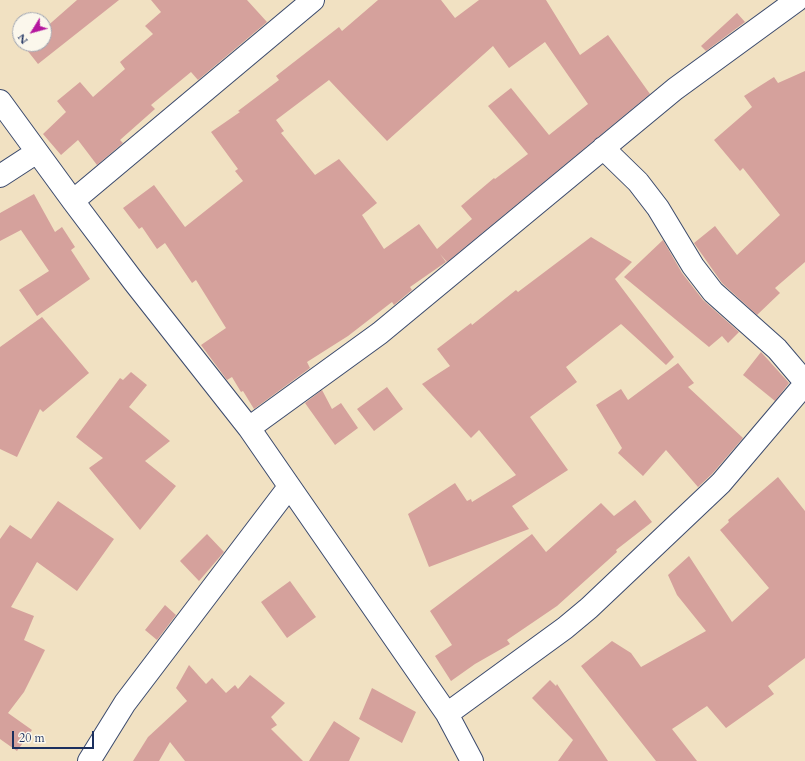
<!DOCTYPE html>
<style>
body{margin:0}
#map{position:relative;width:805px;height:761px;overflow:hidden;background:#f1e1c2;font-family:Cardo,serif}
canvas{display:block}
.north{position:absolute;left:12px;top:12px;width:40px;height:40px;box-sizing:border-box;background:#fbf7ec;border:1px solid #a1a7b3;border-radius:50%;rotate:233deg;font-size:11px;font-weight:700;line-height:16px;text-align:center;color:#1b2f5e}
.north::after{content:'';display:block;margin:auto;width:14px;height:18px;background:#b5179e;clip-path:polygon(50% 0,100% 100%,50% 72%,0 100%)}
.scale{position:absolute;left:12px;top:731px;width:82px;height:18px;box-sizing:border-box;border:2px solid #1b2f5e;border-top:0;padding-left:5px;font-size:12px;line-height:14px;white-space:nowrap;color:#1b2f5e;-webkit-text-stroke:3px #fbf7ec;paint-order:stroke}
</style>
<div id="map">
<canvas width="805" height="761"></canvas>
<div class="north">N</div>
<div class="scale">20 m</div>
</div>
<script>
const ctx = document.querySelector('canvas').getContext('2d');
ctx.lineJoin = 'round';
function fillPath(path, color) { ctx.fillStyle = color; ctx.fill(path, 'evenodd'); }
const poly = rows => new Path2D(rows.map(r => 'M' + r).join(''));
function strokePath(path, color, width, dash) { ctx.strokeStyle = color; ctx.lineWidth = width; ctx.lineCap = dash ? 'butt' : 'round'; ctx.setLineDash(dash || []); ctx.stroke(path); }
const building = poly([
 [77,0,119,0,38,64,23,45,44,44,44,29],
 [151,0,247,0,267,22,198,80,191,72,151,105,155,109,120,140,123,143,97,165,78,140,61,155,43,134,66,112,57,101,80,82,93,97,125,69,120,62,153,34,145,26,161,12],
 [378,0,441,0,455,18,479,0,546,0,580,55,608,35,650,94,447,262,440,254,446,262,410,287,412,290,394,305,392,302,348,336,307,362,310,368,254,409,243,391,241,392,232,377,227,380,201,345,226,328,196,280,192,283,165,243,157,249,142,227,139,229,123,208,154,185,185,227,243,181,235,171,238,169,211,132,240,112,238,111,279,80,276,76,339,27,342,31],
 [545,42,588,104,549,135,511,88,488,106,528,154,495,179,494,178,461,206,472,219,437,249,419,224,384,249,362,215,377,203,339,159,315,175,281,133,284,131,276,120,329,80,387,141,493,46,509,68],
 [737,13,745,22,706,51,701,46],
 [805,71,805,262,775,288,780,293,757,315,722,283,694,243,715,226,737,255,780,215,743,168,740,171,714,140,752,107,744,96,774,77,778,83],
 [34,194,55,232,62,227,75,247,71,250,90,279,37,316,19,290,49,271,21,230,0,241,0,213],
 [591,237,632,262,615,279,674,357,666,365,621,324,566,367,577,382,530,417,568,470,512,506,529,529,429,567,408,514,455,483,467,501,471,499,472,502,516,475,479,430,471,438,422,384,450,366,437,349,471,323,472,325,516,290,518,292],
 [663,240,682,273,703,300,739,332,728,343,722,336,709,347,624,277],
 [42,317,89,373,43,412,40,409,17,457,0,449,0,347],
 [761,352,789,383,775,401,743,375],
 [678,363,694,383,688,387,743,438,712,474,698,487,666,450,643,476,618,453,622,448,596,405,621,389,628,400],
 [131,372,147,385,129,407,170,441,145,461,176,486,140,530,89,468,103,458,76,437,120,378,123,380],
 [387,387,403,409,374,431,357,409],
 [322,390,332,409,341,403,358,428,335,445,305,403],
 [778,477,805,511,805,658,768,686,774,694,726,728,707,706,672,729,697,761,656,761,581,666,612,641,631,653,641,667,706,631,677,595,668,575,689,556,732,622,769,588,720,530,729,522,728,520],
 [635,500,652,522,616,550,617,552,557,606,507,640,510,644,475,664,451,681,435,656,452,645,430,611,532,534,546,552,601,503,614,516],
 [58,501,114,539,77,591,37,562,11,607,34,616,24,640,45,650,24,692,8,713,32,730,17,751,0,739,0,539,10,525,31,539],
 [207,534,224,552,199,581,180,561],
 [290,581,316,617,287,638,261,602],
 [165,605,176,615,157,640,145,630],
 [189,665,206,684,212,678,226,693,235,685,238,689,250,675,285,703,271,717,277,725,271,729,303,761,185,761,170,742,159,761,133,761,148,737,187,701,176,688],
 [550,680,556,686,557,684,608,761,558,761,573,740,532,698],
 [372,688,416,712,402,743,359,719],
 [334,721,360,738,349,761,309,761]
]);
const minor = poly([
 [0,101,73,201,134,282,249,428,447,714,472,761],
 [603,148,638,182,658,208,693,266,713,292,777,349,805,382],
 [0,176,37,152],
 [73,201,313,0],
 [249,428,380,333,675,89,797,0],
 [447,714,565,628,589,608,721,483,805,384],
 [89,761,125,703,289,487]
]);
fillPath(building, '#d5a19c');
strokePath(minor, '#3b4a6d', 24);
strokePath(minor, '#fff', 22);
</script>
